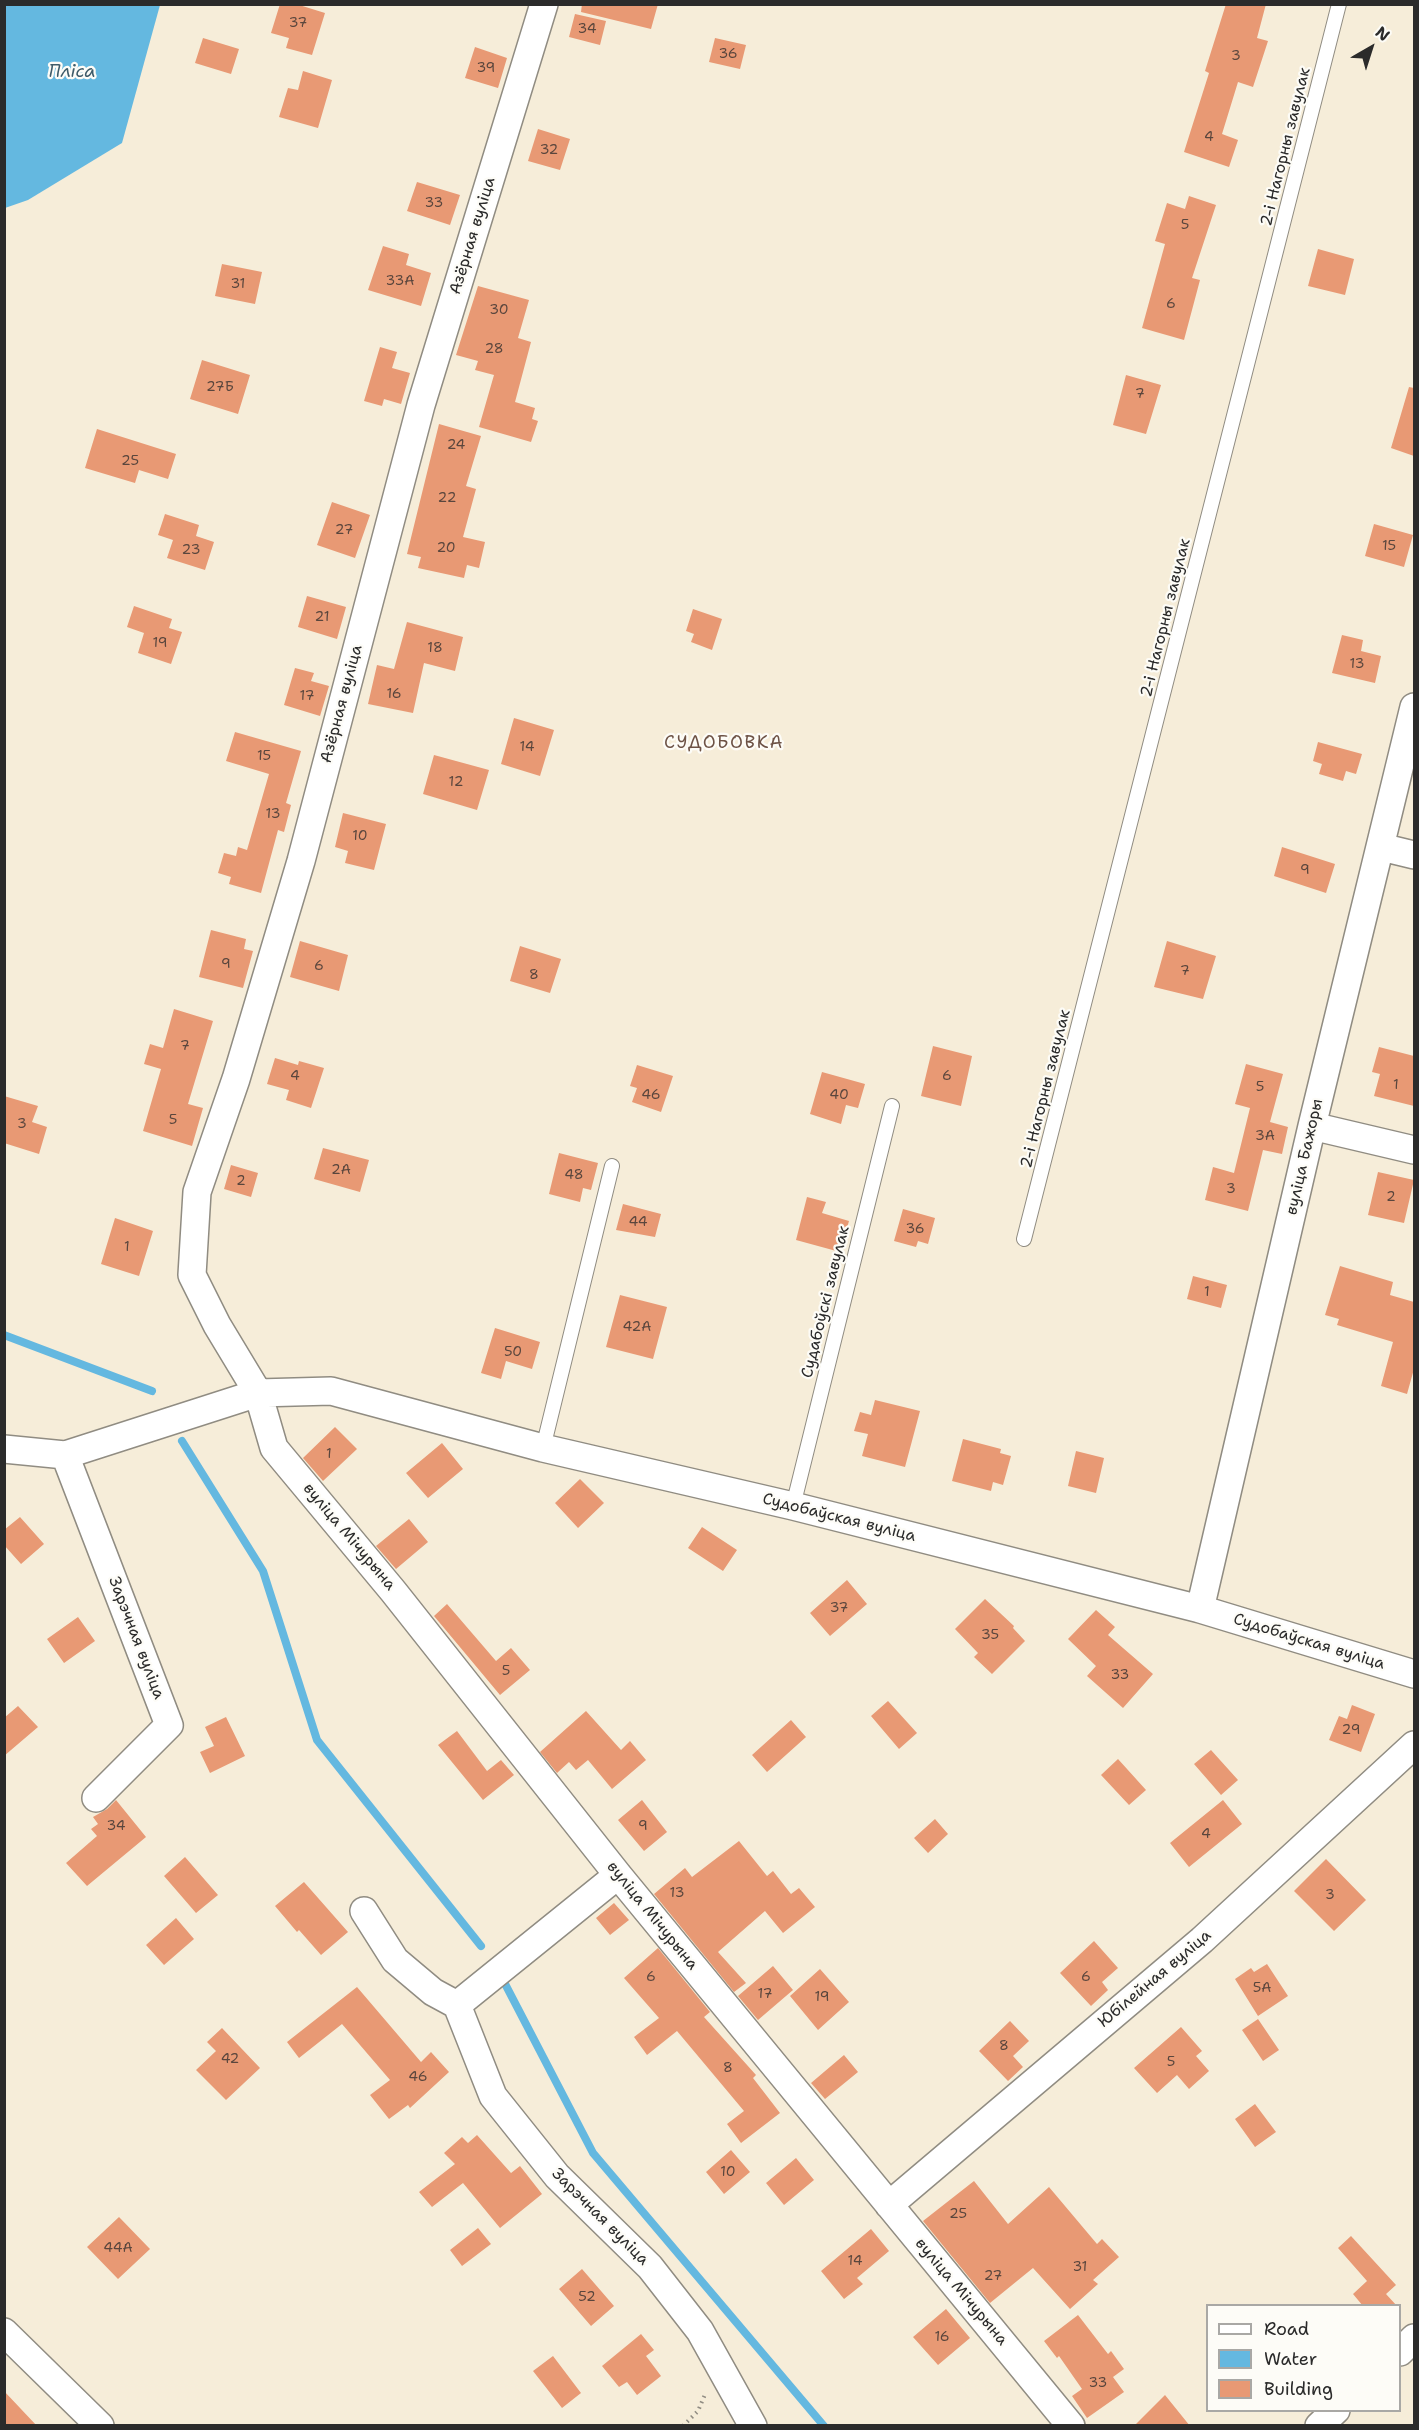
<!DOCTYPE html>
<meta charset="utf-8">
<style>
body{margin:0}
#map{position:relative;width:1419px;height:2430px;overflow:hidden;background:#f6edd9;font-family:"Shantell Sans",sans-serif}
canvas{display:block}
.frame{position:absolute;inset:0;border:6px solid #2b2b2b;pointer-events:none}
.legend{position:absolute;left:1206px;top:2304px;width:195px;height:108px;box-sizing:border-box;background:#fdfcf7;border:2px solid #a9a8a5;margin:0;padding:8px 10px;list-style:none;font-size:18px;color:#2b2b2b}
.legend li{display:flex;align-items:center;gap:12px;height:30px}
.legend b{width:30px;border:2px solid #a9a8a5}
.north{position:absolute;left:1341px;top:18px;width:60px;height:60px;-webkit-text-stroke:4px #fdfcf7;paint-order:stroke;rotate:39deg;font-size:16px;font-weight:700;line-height:24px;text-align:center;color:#2b2b2b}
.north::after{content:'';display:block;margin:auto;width:21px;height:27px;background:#2b2b2b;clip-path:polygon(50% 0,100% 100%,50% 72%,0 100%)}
</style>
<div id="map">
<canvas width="1419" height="2430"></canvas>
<div class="frame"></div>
<ul class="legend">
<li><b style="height:8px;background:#fff"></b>Road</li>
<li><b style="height:16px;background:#64b8e0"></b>Water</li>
<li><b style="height:16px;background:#e89974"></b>Building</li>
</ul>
<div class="north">N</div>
</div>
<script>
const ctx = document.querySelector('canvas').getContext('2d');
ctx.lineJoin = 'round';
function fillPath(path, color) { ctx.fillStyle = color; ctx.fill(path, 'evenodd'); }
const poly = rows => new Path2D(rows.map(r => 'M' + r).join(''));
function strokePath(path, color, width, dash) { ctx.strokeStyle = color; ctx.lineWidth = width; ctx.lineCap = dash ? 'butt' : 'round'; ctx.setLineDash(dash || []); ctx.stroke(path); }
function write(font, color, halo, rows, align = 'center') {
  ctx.font = font + ' "Shantell Sans",sans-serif'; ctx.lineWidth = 4.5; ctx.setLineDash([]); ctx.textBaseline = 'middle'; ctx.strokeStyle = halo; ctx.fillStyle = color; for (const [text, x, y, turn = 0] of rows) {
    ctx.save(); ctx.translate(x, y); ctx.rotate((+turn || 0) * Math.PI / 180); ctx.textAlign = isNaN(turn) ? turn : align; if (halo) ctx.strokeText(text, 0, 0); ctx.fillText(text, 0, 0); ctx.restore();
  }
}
const water = poly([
 [5,4,160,5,122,143,28,200,5,208]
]);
const stream = poly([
 [4,1335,152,1391],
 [182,1441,263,1571,317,1740,481,1946],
 [502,1978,593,2153,824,2426]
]);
const building = poly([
 [280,4,296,4,325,13,312,55,286,48,289,38,271,33],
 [582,4,658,4,651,29,581,12],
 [1226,4,1266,4,1257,38,1268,41,1253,87,1238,82,1222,134,1238,140,1229,167,1184,152,1209,73,1205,71],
 [575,14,606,21,600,45,569,37],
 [203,38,239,49,231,74,195,63],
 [715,38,746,45,740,69,709,62],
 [475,47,507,58,498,88,465,78],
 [303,71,332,80,318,128,279,117,288,88,298,90],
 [538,129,570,139,560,170,528,161],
 [417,182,460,195,450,225,407,211],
 [1189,196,1216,205,1192,278,1200,280,1184,340,1142,328,1165,244,1155,241,1167,203,1185,209],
 [383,246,409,254,406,265,431,273,421,306,368,290],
 [1318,249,1354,259,1345,295,1308,286],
 [222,264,262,272,255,304,215,296],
 [478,286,529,300,518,338,531,342,515,402,535,408,532,419,538,421,531,442,479,427,494,375,475,370,478,361,456,355],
 [380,347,397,352,392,368,410,373,401,404,384,399,382,406,364,401],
 [202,360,250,375,238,414,190,399],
 [1126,375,1161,385,1146,434,1113,425],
 [1409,387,1414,388,1414,456,1391,448],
 [439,424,481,436,466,486,476,489,463,537,485,542,479,568,467,565,464,578,418,568,421,557,407,554],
 [97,429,176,454,168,479,139,470,135,483,85,468],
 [332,502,370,515,355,558,317,545],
 [165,514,199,525,196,536,214,542,205,570,167,558,173,540,158,535],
 [1374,524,1413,535,1404,567,1365,556],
 [307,596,346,607,337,639,298,627],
 [134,606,172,619,169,628,182,632,171,664,138,653,144,633,127,627],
 [693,609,722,619,712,650,691,642,694,634,686,631],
 [407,622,463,637,455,671,424,663,413,713,368,704,377,665,394,669],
 [1342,635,1363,640,1361,651,1381,656,1375,683,1332,673],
 [295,668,314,673,311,681,329,686,320,716,284,705],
 [514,718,554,730,540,776,501,764],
 [235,732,301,751,286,803,291,805,284,832,278,830,261,893,229,884,231,877,218,873,224,853,236,856,238,847,247,850,269,774,226,761],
 [1318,742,1362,754,1356,774,1346,771,1343,781,1319,774,1322,764,1313,761],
 [434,755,489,770,477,810,423,794],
 [343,813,386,824,374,870,345,863,348,851,335,847],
 [1282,847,1335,864,1326,893,1274,876],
 [211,930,246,939,244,949,253,951,243,988,199,977],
 [300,941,348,955,339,991,290,977],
 [1167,941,1216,956,1203,999,1154,987],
 [520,946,561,959,550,993,510,981],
 [174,1009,213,1021,188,1104,203,1108,192,1146,143,1131,161,1069,144,1064,150,1044,163,1048],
 [933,1046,972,1056,961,1106,921,1096],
 [1379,1047,1414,1056,1414,1106,1374,1096,1380,1074,1372,1072],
 [275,1058,298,1065,299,1061,324,1068,311,1108,286,1100,289,1090,267,1084],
 [1246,1064,1283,1074,1270,1122,1288,1127,1282,1154,1263,1150,1248,1211,1205,1200,1213,1167,1234,1173,1250,1108,1235,1104],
 [637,1065,673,1076,661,1112,632,1102,637,1088,630,1086],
 [822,1072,865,1084,858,1108,846,1105,841,1124,810,1114],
 [4,1096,38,1106,32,1122,47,1127,39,1154,4,1143],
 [323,1148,369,1160,360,1192,314,1179],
 [559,1153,598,1163,591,1190,583,1188,580,1202,549,1194],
 [231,1165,258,1173,251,1197,224,1189],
 [1378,1172,1414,1180,1404,1223,1368,1215],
 [807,1197,826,1202,822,1213,849,1221,840,1252,796,1240],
 [623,1204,661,1214,655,1237,616,1230],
 [903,1209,935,1218,928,1244,918,1241,916,1247,894,1241],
 [115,1218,153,1231,139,1276,101,1264],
 [1340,1266,1393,1282,1390,1295,1414,1302,1414,1369,1407,1394,1381,1386,1393,1342,1337,1325,1339,1319,1325,1315],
 [1193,1276,1227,1285,1221,1308,1187,1299],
 [620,1295,667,1307,653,1359,606,1347],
 [495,1328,540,1342,532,1369,506,1361,501,1379,481,1373],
 [875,1400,920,1411,905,1467,862,1456,868,1434,854,1431,860,1412,871,1415],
 [335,1427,357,1449,323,1481,303,1458],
 [963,1439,1001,1449,1000,1453,1011,1456,1003,1485,993,1482,991,1491,952,1481],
 [442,1443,463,1469,428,1498,406,1473],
 [1076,1451,1104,1458,1096,1493,1068,1486],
 [580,1479,604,1503,578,1528,555,1503],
 [20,1517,44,1544,21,1564,4,1545,4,1530],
 [409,1519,428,1542,396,1569,376,1546],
 [702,1527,737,1550,723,1571,688,1548],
 [847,1580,867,1604,830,1636,810,1613],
 [985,1599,1014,1626,1013,1628,1025,1641,992,1674,974,1657,978,1653,955,1629],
 [447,1604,496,1661,511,1648,530,1670,500,1695,434,1616],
 [1096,1610,1115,1627,1108,1635,1153,1674,1123,1708,1087,1676,1096,1666,1068,1639],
 [78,1617,95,1641,64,1663,47,1639],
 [888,1701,917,1733,899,1749,871,1716],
 [1352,1705,1375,1714,1361,1752,1329,1740,1339,1716,1347,1719],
 [18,1706,38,1727,4,1756,4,1718],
 [586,1711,621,1750,630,1741,646,1760,612,1789,588,1760,576,1770,569,1762,557,1773,540,1752],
 [226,1717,245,1756,210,1773,200,1752,214,1746,205,1727],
 [791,1720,806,1737,767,1772,752,1755],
 [457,1731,487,1771,501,1760,514,1775,483,1800,438,1745],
 [1211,1750,1238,1780,1221,1795,1194,1764],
 [1118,1759,1146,1790,1129,1805,1101,1775],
 [116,1800,146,1837,87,1886,66,1863,97,1836,91,1829,98,1824,93,1817,107,1809],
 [642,1800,667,1832,644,1851,618,1820],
 [1223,1800,1242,1824,1189,1867,1170,1843],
 [935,1819,948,1834,928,1853,914,1838],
 [739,1841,767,1876,773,1871,791,1894,799,1888,815,1907,783,1933,765,1911,718,1952,746,1983,734,1992,654,1894,685,1868,692,1877],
 [185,1857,218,1895,196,1913,164,1876],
 [1326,1859,1366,1900,1334,1931,1294,1891],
 [304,1882,348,1932,321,1955,299,1930,297,1932,275,1906],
 [614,1903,629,1920,610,1935,596,1918],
 [176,1918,194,1939,164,1965,146,1945],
 [1094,1941,1118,1968,1102,1982,1108,1990,1091,2006,1060,1973],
 [658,1948,710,2012,704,2017,756,2075,753,2078,780,2113,741,2143,727,2124,744,2111,677,2031,647,2055,634,2037,659,2018,624,1978],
 [1267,1964,1288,1996,1258,2016,1235,1979,1251,1968,1254,1972],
 [773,1966,793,1990,758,2020,738,1996],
 [820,1969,849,2002,818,2030,790,1996],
 [357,1987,421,2062,431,2052,449,2072,410,2108,408,2105,389,2119,370,2095,390,2080,342,2024,299,2058,287,2042],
 [1258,2019,1279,2050,1263,2061,1242,2030],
 [1010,2021,1029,2041,1013,2056,1023,2067,1008,2081,979,2051],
 [1181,2027,1202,2051,1196,2056,1209,2071,1189,2089,1177,2075,1157,2093,1134,2068],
 [222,2028,260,2068,226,2100,196,2070,216,2051,207,2042],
 [844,2055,858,2072,825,2099,811,2083],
 [1255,2104,1276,2132,1255,2147,1235,2119],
 [477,2135,511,2173,520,2166,542,2194,500,2228,463,2183,432,2207,419,2192,455,2164,444,2153,462,2137,468,2143],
 [731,2150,750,2172,724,2194,706,2172],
 [796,2158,814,2180,784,2205,766,2183],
 [974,2181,1008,2224,1049,2187,1097,2244,1102,2239,1119,2257,1093,2280,1098,2284,1070,2309,1033,2268,990,2303,923,2221],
 [119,2217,150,2249,118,2279,87,2247],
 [478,2228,491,2244,462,2266,450,2250],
 [871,2229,889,2251,857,2278,863,2284,844,2299,821,2271],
 [1351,2236,1396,2285,1386,2294,1397,2306,1363,2306,1353,2294,1367,2281,1338,2248],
 [582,2269,614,2306,591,2326,559,2289],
 [946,2309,970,2338,938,2365,913,2337],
 [1078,2315,1108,2354,1111,2351,1124,2369,1113,2377,1124,2392,1087,2418,1072,2396,1082,2389,1059,2356,1057,2358,1044,2341],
 [641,2334,654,2350,646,2356,661,2376,637,2395,627,2382,619,2387,602,2366],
 [553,2356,581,2393,562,2408,533,2371],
 [4,2391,37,2426,4,2426],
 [1165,2395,1190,2426,1134,2426]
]);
const path = poly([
 [683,2426,698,2411,706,2392]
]);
const service = poly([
 [1024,1239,1339,4],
 [543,1448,612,1166],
 [793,1506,892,1106]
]);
const minor = poly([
 [544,4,421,405,301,861,236,1079,197,1192,192,1275,217,1325,258,1393,274,1448,393,1591,618,1875,1071,2426],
 [1381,847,1414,855],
 [1312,1126,1414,1150],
 [4,1449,65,1455,258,1393,331,1391,543,1448,793,1506,1200,1609,1414,1674],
 [65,1455,169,1725,96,1798],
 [1200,1609,1312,1126,1414,707],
 [364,1911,395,1960,433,1992,457,2005,493,2096,557,2176,650,2267,700,2331,753,2426],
 [457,2005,618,1875],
 [889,2205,1202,1940,1414,1745],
 [4,2332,100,2426],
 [1400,2352,1414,2338],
 [1319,2426,1336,2410]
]);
const numberNames = [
 ["37",298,23],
 ["34",587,29],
 ["36",728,54],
 ["3",1236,56],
 ["39",486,68],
 ["4",1209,137],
 ["32",549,150],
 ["33",434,203],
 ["5",1185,225],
 ["33А",400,281],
 ["31",238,284],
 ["6",1171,304],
 ["30",499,310],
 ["28",494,349],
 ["27Б",220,387],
 ["7",1140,394],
 ["24",456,445],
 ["25",130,461],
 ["22",447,498],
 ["27",344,530],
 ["15",1389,546],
 ["20",446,548],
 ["23",191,550],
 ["21",322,617],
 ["19",160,643],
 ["18",435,648],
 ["13",1357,664],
 ["16",394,694],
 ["17",307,696],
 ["14",527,747],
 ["15",264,756],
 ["12",456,782],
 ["13",273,814],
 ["10",360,836],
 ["9",1305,870],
 ["9",226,964],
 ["6",319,966],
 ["7",1185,971],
 ["8",534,975],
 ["7",185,1046],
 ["4",295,1076],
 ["6",947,1076],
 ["1",1396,1085],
 ["5",1260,1087],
 ["46",651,1095],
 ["40",839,1095],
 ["5",173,1120],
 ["3",22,1124],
 ["3А",1265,1136],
 ["2А",341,1170],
 ["48",574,1175],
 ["2",241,1181],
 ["3",1231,1189],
 ["2",1391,1197],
 ["44",638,1222],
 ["36",915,1229],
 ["1",127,1247],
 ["1",1207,1292],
 ["42А",637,1327],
 ["50",513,1352],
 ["1",329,1454],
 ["37",839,1608],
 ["35",990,1635],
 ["5",506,1671],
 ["33",1120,1675],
 ["29",1351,1730],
 ["34",116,1826],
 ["9",643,1826],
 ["4",1206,1834],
 ["13",677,1893],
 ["3",1330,1895],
 ["6",651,1977],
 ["6",1086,1977],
 ["5А",1262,1988],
 ["17",765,1994],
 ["19",822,1997],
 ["8",1004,2046],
 ["42",230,2059],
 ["5",1171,2062],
 ["8",728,2068],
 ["46",418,2077],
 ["10",728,2172],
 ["25",958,2214],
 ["44А",118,2248],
 ["14",855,2261],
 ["31",1080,2267],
 ["27",993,2276],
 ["52",587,2297],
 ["16",942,2337],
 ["33",1098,2383]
];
const streetNames = [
 ["2-і Нагорны завулак",1286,147,-76],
 ["Азёрная вуліца",473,236,-73],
 ["2-і Нагорны завулак",1166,618,-76],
 ["Азёрная вуліца",342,704,-75],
 ["2-і Нагорны завулак",1046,1089,-76],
 ["вуліца Бажоры",1305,1157,-77],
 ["Судабоўскі завулак",826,1302,-76],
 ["Судобаўская вуліца",839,1518,14],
 ["вуліца Мічурына",349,1537,50],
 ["Зарэчная вуліца",136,1638,69],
 ["Судобаўская вуліца",1309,1642,17],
 ["вуліца Мічурына",652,1916,51],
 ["Юбілейная вуліца",1155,1979,-40],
 ["Зарэчная вуліца",600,2217,45],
 ["вуліца Мічурына",961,2292,50]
];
const waterNames = [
 ["Пліса",72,72]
];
const neighbourhoodNames = [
 ["СУДОБОВКА",724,743]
];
fillPath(water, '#64b8e0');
strokePath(stream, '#64b8e0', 8);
fillPath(building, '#e89974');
strokePath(service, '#908c82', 16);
strokePath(minor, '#908c82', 30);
strokePath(path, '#908c82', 4, [1.5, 4.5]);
strokePath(service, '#fff', 14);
strokePath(minor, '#fff', 27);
write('14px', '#5a463d', null, numberNames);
write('16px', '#2b2b2b', '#fdfcf7', streetNames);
write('italic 18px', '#3f5c6a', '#fdfcf7', waterNames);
ctx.letterSpacing = '1.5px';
write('18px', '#6d5245', '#fdfcf7', neighbourhoodNames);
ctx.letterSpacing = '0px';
</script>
